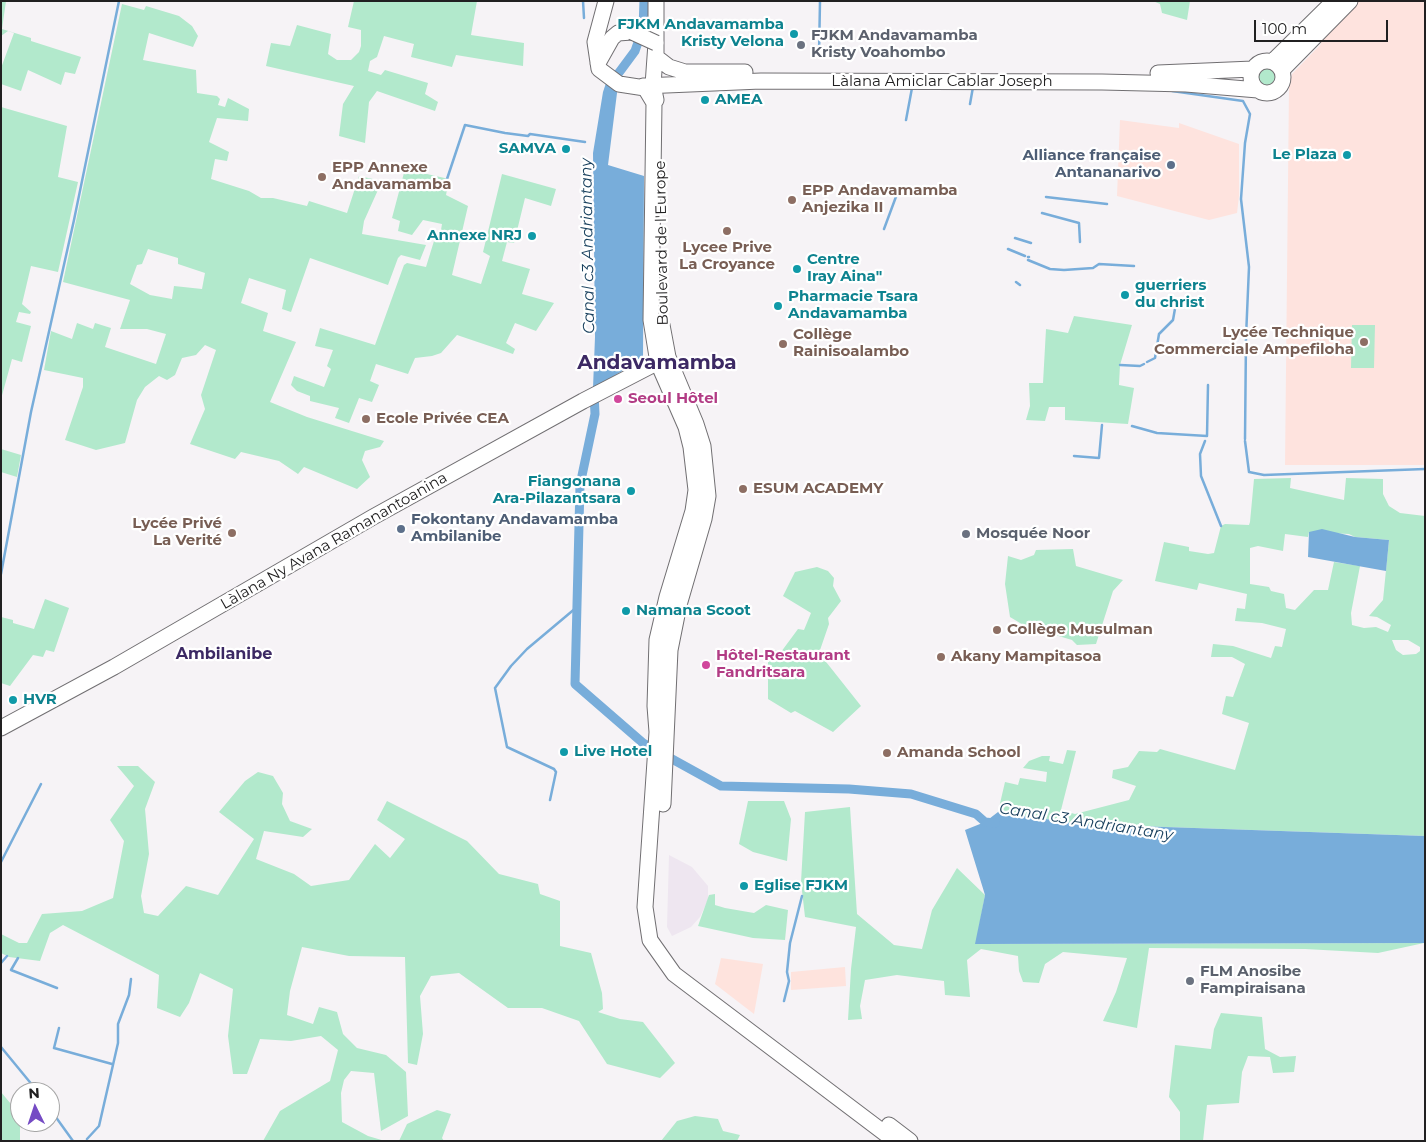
<!DOCTYPE html>
<meta charset="utf-8">
<style>
body{margin:0}
#map{position:relative;width:1426px;height:1142px;overflow:hidden;background:#f6f3f6;font-family:Montserrat,sans-serif}
canvas{display:block}
.frame{position:absolute;inset:0;border:2px solid #212021;pointer-events:none}
.north{position:absolute;left:10px;top:1082px;width:50px;height:50px;box-sizing:border-box;background:#fff;border:1px solid #a6a6a6;border-radius:50%;rotate:356deg;font-size:14px;font-weight:700;line-height:20px;text-align:center;color:#212021}
.north::after{content:'';display:block;margin:auto;width:18px;height:22px;background:#754bc4;clip-path:polygon(50% 0,100% 100%,50% 72%,0 100%)}
.scale{position:absolute;left:1254px;top:20px;width:134px;height:22px;box-sizing:border-box;border:2px solid #212021;border-top:0;padding-left:6px;font-size:15px;line-height:18px;white-space:nowrap;color:#212021;-webkit-text-stroke:4px #fff;paint-order:stroke}
</style>
<div id="map">
<canvas width="1426" height="1142"></canvas>
<div class="frame"></div>
<div class="north">N</div>
<div class="scale">100 m</div>
</div>
<script>
const ctx = document.querySelector('canvas').getContext('2d');
ctx.lineJoin = 'round';
function fillPath(path, color) { ctx.fillStyle = color; ctx.fill(path, 'evenodd'); }
const poly = rows => new Path2D(rows.map(r => 'M' + r).join(''));
function strokePath(path, color, width, dash) { ctx.strokeStyle = color; ctx.lineWidth = width; ctx.lineCap = dash ? 'butt' : 'round'; ctx.setLineDash(dash || []); ctx.stroke(path); }
function write(font, color, halo, rows, align = 'center') {
  ctx.font = font + ' Montserrat,sans-serif'; ctx.lineWidth = 4.5; ctx.setLineDash([]); ctx.textBaseline = 'middle'; ctx.strokeStyle = halo; ctx.fillStyle = color; for (const [text, x, y, turn = 0] of rows) {
    ctx.save(); ctx.translate(x, y); ctx.rotate((+turn || 0) * Math.PI / 180); ctx.textAlign = isNaN(turn) ? turn : align; if (halo) ctx.strokeText(text, 0, 0); ctx.fillText(text, 0, 0); ctx.restore();
  }
}
const built = poly([
 [669,855,692,867,708,886,708,900,700,917,691,927,672,936,667,927]
]);
const industrial = poly([
 [721,958,763,964,754,1014,715,984],
 [845,967,846,986,791,990,791,972]
]);
const education = poly([
 [1358,1,1425,1,1425,465,1285,465,1289,87,1292,74,1321,44,1318,40],
 [1120,120,1179,128,1179,123,1239,144,1239,196,1237,213,1209,220,1117,196]
]);
const green = poly([
 [1,1,6,1,2,29,31,38,31,41,81,57,75,74,65,72,61,85,28,70,21,91,1,84,1,68,14,33,8,31,1,36],
 [354,1,477,1,471,35,524,43,523,66,456,55,452,67,411,57,414,44,384,36,377,57,370,61,368,71,381,75,385,70,428,83,425,94,438,102,435,111,377,91,369,102,365,143,339,136,343,104,354,86,266,66,271,43,290,46,297,25,331,34,328,54,337,60,351,60,359,52,361,46,361,30,348,27],
 [1153,1,1190,1,1187,20,1162,13,1160,4],
 [122,4,144,10,146,6,179,16,192,26,198,36,193,47,149,33,143,60,196,70,197,93,217,96,220,99,218,105,225,107,228,98,249,109,248,121,217,118,209,142,229,152,227,161,215,159,211,179,249,191,261,198,273,198,307,206,309,201,347,213,359,176,382,181,364,221,362,234,426,245,420,260,401,255,398,258,388,285,310,258,291,312,282,309,286,290,249,278,241,303,268,313,263,331,296,342,270,402,307,417,384,441,380,447,365,451,362,460,370,477,357,489,304,467,298,474,279,461,241,452,235,459,190,444,205,409,201,395,216,350,205,345,196,355,182,358,175,375,167,380,159,376,145,387,137,400,125,443,96,450,65,440,83,387,83,378,44,370,51,331,72,339,77,323,93,329,95,323,111,328,105,347,156,364,166,334,147,329,120,329,130,300,63,282],
 [148,249,178,258,178,264,205,273,202,289,174,286,172,299,150,295,130,284,137,265,142,264],
 '1258 76a10 10 0 1 1 20 0a10 10 0 1 1-20 0Z',
 [1,107,67,126,58,177,78,182,58,272,31,266,22,304,31,312,30,314,19,312,16,322,31,326,22,362,12,359,1,399],
 [405,169,449,179,446,195,468,206,452,275,481,284,490,256,483,252,502,174,556,189,551,206,525,198,514,243,507,242,502,261,530,269,522,294,554,303,536,331,515,323,506,343,515,349,513,354,457,335,441,353,432,356,415,358,408,374,376,364,370,381,379,385,372,402,359,398,349,423,335,418,339,408,310,401,310,396,297,391,291,385,294,376,324,387,331,369,327,366,333,350,315,346,320,328,375,345,404,265,407,263,426,267,434,241,439,242,442,224,423,220,412,235,398,231,400,221,392,218],
 [1074,316,1132,325,1120,365,1119,385,1134,388,1128,424,1065,420,1065,407,1049,407,1045,421,1026,420,1030,406,1029,383,1043,383,1046,329,1068,333],
 [1352,325,1375,325,1374,368,1351,368],
 [1,449,21,455,17,477,1,472],
 [1291,478,1290,488,1344,500,1346,478,1383,479,1383,494,1389,506,1400,513,1425,516,1425,836,1079,824,998,812,1005,782,1018,785,1020,778,1046,782,1047,772,1023,768,1029,761,1042,756,1050,756,1049,761,1063,764,1067,750,1076,751,1061,810,1075,814,1129,800,1136,786,1112,778,1113,770,1128,767,1139,751,1157,752,1160,749,1235,770,1249,723,1222,714,1226,696,1233,697,1245,664,1232,657,1211,657,1213,644,1233,646,1271,658,1275,646,1282,647,1286,629,1262,623,1235,621,1237,608,1245,609,1247,594,1199,583,1197,590,1155,581,1164,542,1189,547,1189,551,1208,554,1214,553,1221,526,1225,524,1249,525,1250,522,1254,479],
 [1309,532,1349,534,1355,537,1389,540,1383,600,1369,616,1377,617,1391,625,1388,632,1376,627,1364,628,1352,625,1351,613,1360,566,1334,562,1328,590,1314,590,1295,610,1286,608,1284,594,1271,591,1269,587,1250,584,1250,548,1258,546,1283,551,1285,534,1308,537],
 [1392,640,1408,640,1420,647,1420,651,1416,654,1403,655,1396,650],
 [1073,549,1076,566,1123,580,1113,591,1096,644,1077,645,1072,640,1025,626,1010,617,1005,584,1008,556,1021,560,1034,555,1036,550],
 [817,567,828,571,834,578,833,586,841,601,828,618,829,624,819,653,861,706,833,732,795,711,791,713,768,699,768,648,781,652,798,629,804,630,811,613,783,596,795,572],
 [45,599,69,608,54,652,46,650,43,657,33,655,10,686,1,683,1,617,13,620,13,623,34,629],
 [117,766,138,766,155,782,145,809,149,854,141,896,144,913,158,916,186,886,218,895,254,839,219,812,245,781,258,772,273,776,283,793,282,804,290,821,312,829,303,837,264,831,256,859,294,874,311,886,349,880,375,844,390,858,405,839,377,820,387,801,467,841,499,874,538,884,540,894,560,901,560,946,591,953,602,993,603,1009,598,1012,620,1019,643,1022,675,1063,660,1078,607,1064,579,1021,542,1008,508,1008,459,973,431,976,420,996,423,1034,417,1065,408,1063,405,957,349,956,302,947,290,991,287,1015,313,1024,319,1007,337,1012,343,1034,357,1048,386,1055,406,1072,408,1116,381,1131,374,1073,351,1071,344,1080,341,1093,342,1122,368,1136,385,1141,263,1141,280,1111,330,1081,338,1050,321,1036,291,1041,260,1039,247,1074,233,1074,228,1036,233,989,200,973,189,1003,180,1017,157,1008,159,975,63,925,50,933,40,961,9,957,1,953,1,934,19,943,27,943,42,914,82,911,113,898,124,841,110,820,134,786],
 [748,801,784,801,791,819,787,861,753,852,739,844],
 [850,807,857,914,894,945,922,949,932,910,957,868,985,895,976,944,1424,943,1378,953,1305,949,1149,948,1137,1028,1103,1021,1116,992,1127,958,1063,952,1045,964,1039,983,1023,982,1019,971,1018,956,981,949,967,960,970,997,945,995,944,981,897,975,865,980,860,1006,862,1019,848,1020,851,969,856,927,805,917,801,882,805,812],
 [715,894,715,905,725,908,754,913,766,905,788,910,785,940,753,938,698,926,709,895],
 [1221,1013,1262,1017,1265,1049,1280,1057,1296,1056,1294,1072,1273,1073,1270,1057,1248,1056,1242,1072,1239,1103,1207,1105,1203,1141,1180,1141,1180,1112,1169,1097,1175,1045,1211,1049,1214,1029],
 [1,1092,20,1115,20,1141,1,1141],
 [437,1110,451,1114,442,1138,444,1141,399,1141,407,1124],
 [695,1116,718,1119,723,1131,740,1135,737,1141,661,1141,677,1121]
]);
const water = poly([
 [608,77,618,85,608,165,644,176,643,359,593,388,595,337,593,153,603,92],
 [1322,529,1355,537,1389,540,1386,571,1308,557,1309,532],
 [998,812,1079,824,1425,836,1425,943,975,944,985,895,965,830,985,822]
]);
const stream = poly([
 [583,1,584,18],
 [819,55,820,1],
 [1172,91,1243,101,1250,114,1245,143,1241,199,1249,267,1246,337,1245,439],
 [970,104,973,87],
 [906,120,912,88],
 [447,179,465,125,505,133,528,136,530,134,585,142],
 [1046,197,1107,204],
 [1042,213,1079,223,1080,242],
 [884,229,897,194],
 [1015,238,1031,243],
 [1008,249,1025,256],
 [1028,257,1029,257],
 [1028,260,1050,269,1064,270,1093,268,1099,264,1134,266],
 [1016,282,1020,285],
 [1147,362,1155,358,1159,334,1173,320,1176,303],
 [1120,365,1140,366,1144,364],
 [1132,426,1157,433,1207,436],
 [1207,436,1208,385],
 [1205,441,1200,454,1201,476,1221,526],
 [1245,441,1249,472,1264,475,1425,469],
 [1074,456,1099,458,1102,425],
 [1,574,31,412,74,220,119,1],
 [550,800,556,772,554,769,507,747,495,688,511,666,527,649,577,607],
 [1,862,41,784],
 [18,958,11,970,57,988],
 [1,963,7,956],
 [784,1001,789,981,787,972,790,943,802,896],
 [59,1028,54,1048,112,1064],
 [1,1047,38,1092],
 [50,1109,73,1141],
 [87,1139,99,1126,118,1043,118,1024,129,995,131,979]
]);
const canal = poly([
 [612,82,635,51,643,28,644,1],
 [594,393,595,414,580,485,575,684,643,743,721,786,849,789,911,794,976,814,985,822,995,823]
]);
const secondary = poly([
 [606,1,595,42,599,69,619,84,645,88,654,103,651,320,658,363,686,427,691,447,696,490,693,511,667,597,657,640,655,706,657,732,645,907,650,940,674,974,895,1141],
 [656,43,653,85,656,100],
 [656,53,656,1],
 [656,57,669,67,685,72,745,72],
 '1251 77a16 16 0 1 1 32 0a16 16 0 1 1-32 0Z',
 [1273,61,1334,1],
 [598,63,612,38,618,33,632,32],
 [1282,70,1350,1],
 [1158,73,1253,69],
 [643,86,761,81,1102,82,1186,84,1258,90],
 [662,325,668,357,696,424,703,446,708,496,704,519,679,605,670,650,663,804],
 [1,728,114,667,373,517,583,401,666,358],
 [889,1125,910,1141]
]);
const secondaryBridge = poly([
 [632,32,656,43]
]);
const markers = [
 [794,34,5,"#0f9aa8"],
 [801,45,5,"#6b7280"],
 [705,100,5,"#0f9aa8"],
 [566,149,5,"#0f9aa8"],
 [1347,155,5,"#0f9aa8"],
 [1171,165,5,"#5c6f8a"],
 [322,177,5,"#8d6e63"],
 [792,200,5,"#8d6e63"],
 [727,231,5,"#8d6e63"],
 [532,236,5,"#0f9aa8"],
 [797,269,5,"#0f9aa8"],
 [1125,295,5,"#0f9aa8"],
 [778,306,5,"#0f9aa8"],
 [1364,342,5,"#8d6e63"],
 [783,344,5,"#8d6e63"],
 [618,399,5,"#d1479c"],
 [366,419,5,"#8d6e63"],
 [743,489,5,"#8d6e63"],
 [631,491,5,"#0f9aa8"],
 [401,529,5,"#5c6f8a"],
 [232,533,5,"#8d6e63"],
 [966,534,5,"#6b7280"],
 [626,611,5,"#0f9aa8"],
 [997,630,5,"#8d6e63"],
 [941,657,5,"#8d6e63"],
 [706,665,5,"#d1479c"],
 [13,700,5,"#0f9aa8"],
 [564,752,5,"#0f9aa8"],
 [887,753,5,"#8d6e63"],
 [744,886,5,"#0f9aa8"],
 [1190,981,5,"#6b7280"]
];
const cultureNames = [
 ["FJKM Andavamamba",784,25,"right"],
 ["Kristy Velona",784,42,"right"],
 ["AMEA",715,100],
 ["SAMVA",556,149,"right"],
 ["Le Plaza",1337,155,"right"],
 ["Annexe NRJ",522,236,"right"],
 ["Centre",807,260],
 ["Iray Aina\"",807,277],
 ["guerriers",1135,286],
 ["du christ",1135,303],
 ["Pharmacie Tsara",788,297],
 ["Andavamamba",788,314],
 ["Fiangonana",621,482,"right"],
 ["Ara-Pilazantsara",621,499,"right"],
 ["Namana Scoot",636,611],
 ["HVR",23,700],
 ["Live Hotel",574,752],
 ["Eglise FJKM",754,886]
];
const worshipNames = [
 ["FJKM Andavamamba",811,36],
 ["Kristy Voahombo",811,53],
 ["Mosquée Noor",976,534],
 ["FLM Anosibe",1200,972],
 ["Fampiraisana",1200,989]
];
const streetNames = [
 ["Làlana Amiclar Cablar Joseph",942,82],
 ["Boulevard de l'Europe",662,243,-91],
 ["Làlana Ny Avana Ramanantoanina",334,541,-30]
];
const serviceNames = [
 ["Alliance française",1161,156],
 ["Antananarivo",1161,173],
 ["Fokontany Andavamamba",411,520,"left"],
 ["Ambilanibe",411,537,"left"]
];
const educationNames = [
 ["EPP Annexe",332,168],
 ["Andavamamba",332,185],
 ["EPP Andavamamba",802,191],
 ["Anjezika II",802,208],
 ["Lycee Prive",727,248,"center"],
 ["La Croyance",727,265,"center"],
 ["Lycée Technique",1354,333,"right"],
 ["Commerciale Ampefiloha",1354,350,"right"],
 ["Collège",793,335],
 ["Rainisoalambo",793,352],
 ["Ecole Privée CEA",376,419],
 ["ESUM ACADEMY",753,489],
 ["Lycée Privé",222,524,"right"],
 ["La Verité",222,541,"right"],
 ["Collège Musulman",1007,630],
 ["Akany Mampitasoa",951,657],
 ["Amanda School",897,753]
];
const hotelNames = [
 ["Seoul Hôtel",628,399],
 ["Hôtel-Restaurant",716,656],
 ["Fandritsara",716,673]
];
const waterNames = [
 ["Canal c3 Andriantany",588,246,-91],
 ["Canal c3 Andriantany",1086,822,9]
];
const neighbourhoodNames = [
 ["Ambilanibe",224,654]
];
const districtNames = [
 ["Andavamamba",657,363]
];
fillPath(built, '#eee6f0');
fillPath(industrial, '#fee3dd');
fillPath(education, '#fee3de');
fillPath(green, '#b2e9cc');
fillPath(water, '#78adda');
strokePath(stream, '#78adda', 2.5);
strokePath(canal, '#78adda', 9);
strokePath(secondary, '#716f72', 17);
strokePath(secondary, '#fff', 15);
strokePath(secondaryBridge, '#716f72', 17, []);
strokePath(secondaryBridge, '#fff', 15);
for (const [x, y, r, color] of markers) { const dot = new Path2D(); dot.arc(x, y, r, 0, 2 * Math.PI); ctx.fillStyle = color; ctx.fill(dot); strokePath(dot, '#fff', 2); }
write('bold 15px', '#0d838f', '#fff', cultureNames, 'left');
write('bold 15px', '#5b616d', '#fff', worshipNames, 'left');
write('15px', '#212021', '#fff', streetNames);
write('bold 15px', '#4e5e75', '#fff', serviceNames, 'right');
write('bold 15px', '#785e54', '#fff', educationNames, 'left');
write('bold 15px', '#b23c85', '#fff', hotelNames, 'left');
write('italic 16px', '#153d5b', '#fff', waterNames);
write('bold 16px', '#3c2964', '#fff', neighbourhoodNames);
write('bold 20px', '#3c2964', '#fff', districtNames);
</script>
